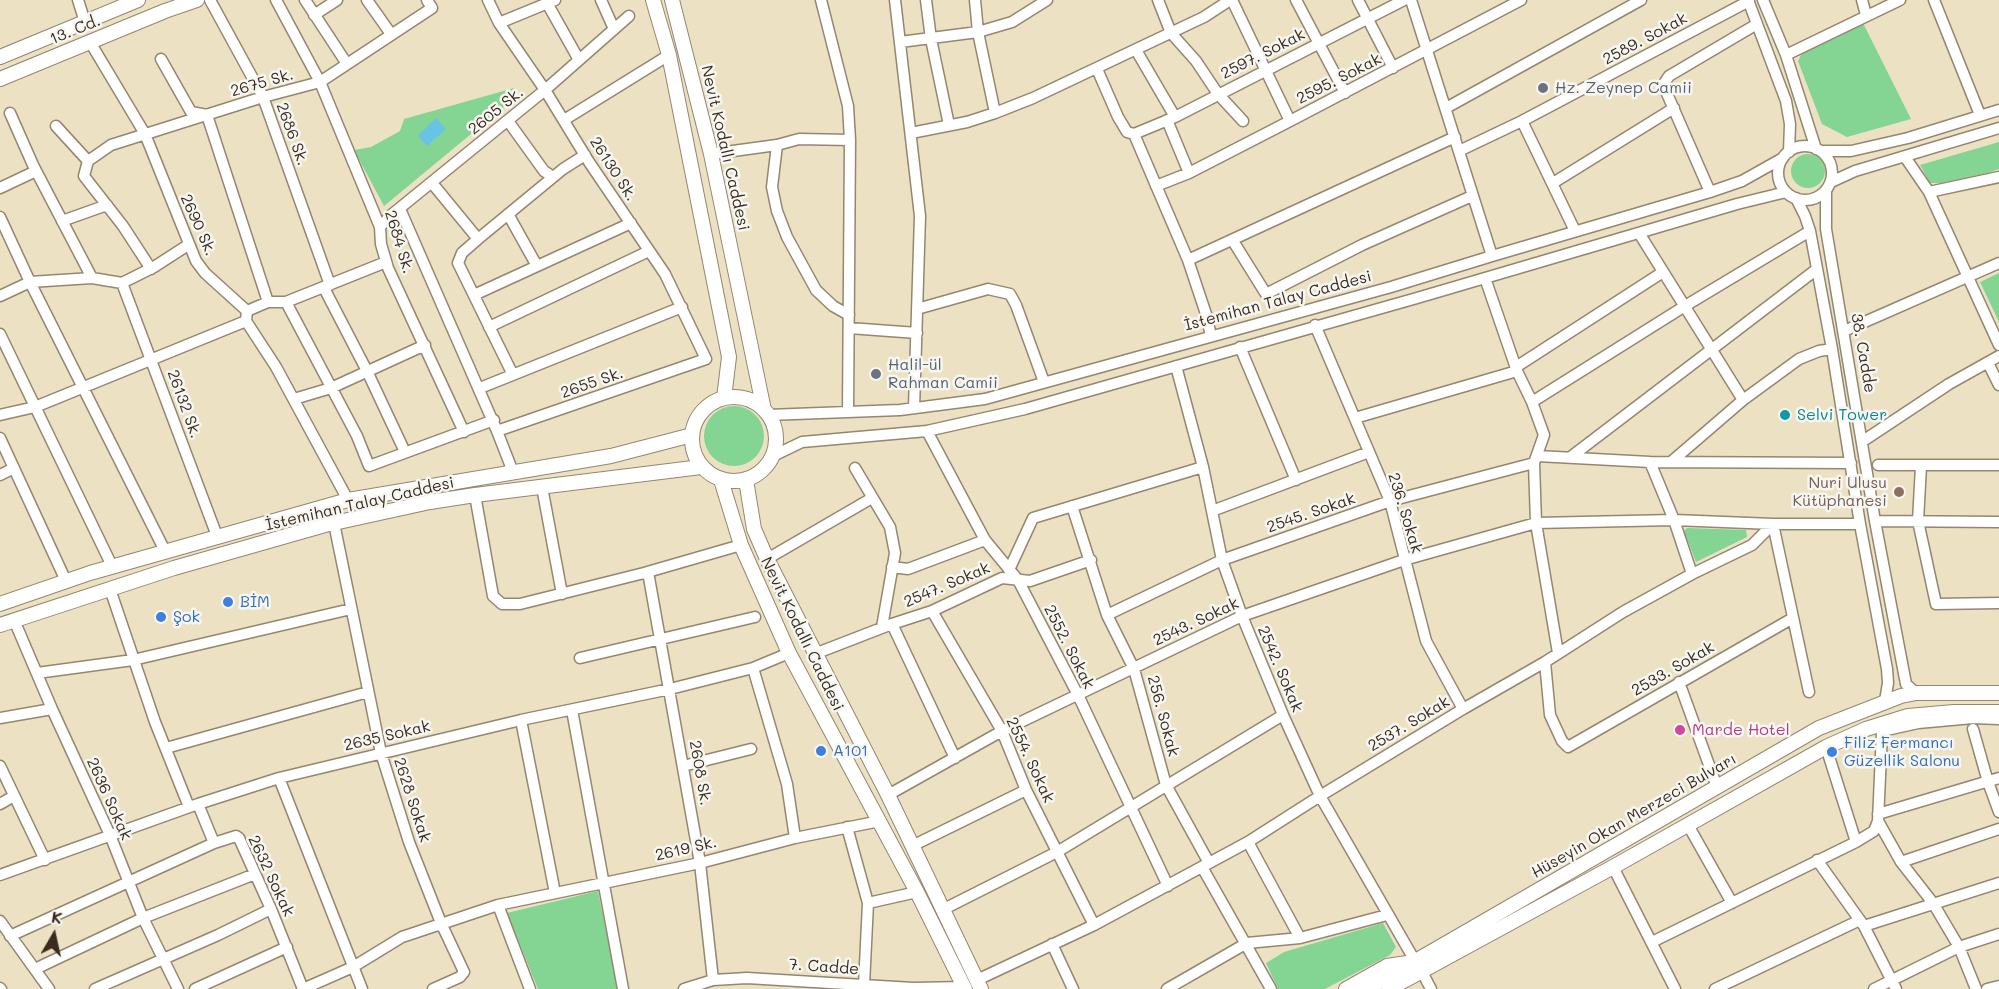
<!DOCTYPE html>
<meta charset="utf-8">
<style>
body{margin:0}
#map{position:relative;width:1999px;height:989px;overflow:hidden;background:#ece2c3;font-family:Mali,sans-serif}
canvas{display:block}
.north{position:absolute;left:24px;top:905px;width:60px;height:60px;-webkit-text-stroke:4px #f6f6f2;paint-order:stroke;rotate:9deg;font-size:16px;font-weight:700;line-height:24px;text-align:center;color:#3b2a1e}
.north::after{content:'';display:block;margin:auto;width:21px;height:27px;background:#3b2a1e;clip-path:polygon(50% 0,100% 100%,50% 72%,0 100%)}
</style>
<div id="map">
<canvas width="1999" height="989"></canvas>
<div class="north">K</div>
</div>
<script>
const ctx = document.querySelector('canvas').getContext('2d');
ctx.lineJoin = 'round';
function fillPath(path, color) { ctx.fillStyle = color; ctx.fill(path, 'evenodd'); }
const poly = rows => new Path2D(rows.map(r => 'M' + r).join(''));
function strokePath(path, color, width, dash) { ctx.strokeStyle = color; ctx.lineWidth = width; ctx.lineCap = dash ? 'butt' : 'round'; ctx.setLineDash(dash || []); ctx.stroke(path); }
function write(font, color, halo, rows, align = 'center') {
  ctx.font = font + ' Mali,sans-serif'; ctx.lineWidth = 5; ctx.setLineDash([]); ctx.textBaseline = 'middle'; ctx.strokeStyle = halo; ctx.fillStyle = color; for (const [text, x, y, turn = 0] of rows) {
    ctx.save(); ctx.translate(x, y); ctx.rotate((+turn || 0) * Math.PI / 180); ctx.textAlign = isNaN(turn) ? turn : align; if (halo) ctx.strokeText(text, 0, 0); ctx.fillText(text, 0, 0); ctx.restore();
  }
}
const green = poly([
 [1863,23,1911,119,1847,137,1822,124,1798,61,1803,51],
 [514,88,511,101,384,206,354,150,371,147,400,131,404,119],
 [1999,142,1999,169,1988,173,1941,183,1930,183,1920,165],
 '1791 171a17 17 0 1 1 34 0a17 17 0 1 1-34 0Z',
 [1999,273,1999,322,1980,282],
 '704 436a30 30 0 1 1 60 0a30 30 0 1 1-60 0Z',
 [1687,528,1746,530,1747,537,1696,562,1684,531],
 [598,891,618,989,538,989,507,913],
 [1383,923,1396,947,1390,955,1325,989,1278,989,1266,963,1284,952]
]);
const water = poly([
 [436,118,446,129,427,146,418,136]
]);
const minor = poly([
 [78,0,85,22],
 [210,0,263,97,330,285],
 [276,0,320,82,380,227,381,244,388,268,464,432],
 [305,0,347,64],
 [367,0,391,34],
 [601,0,614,29],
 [821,0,848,106,850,140,848,412],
 [895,0,920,216,914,408],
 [926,0,931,39,949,125],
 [975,0,978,32,995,113],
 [1158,0,1171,33,1196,61,1218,94,1243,121],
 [1232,0,1290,121,1521,0],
 [1296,0,1345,93],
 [1358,0,1393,68],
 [1411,0,1492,256],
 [1748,0,1786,101,1790,124,1789,152],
 [1763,0,1786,55,1816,149],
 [1862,0,1866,15],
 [1934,0,1980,115],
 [547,3,579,60],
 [314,15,337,0],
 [499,23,555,0],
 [90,42,145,134,196,261,205,273,247,311,246,321,276,367,348,500],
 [900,42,978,32,1012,22,1047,0],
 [1136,50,1175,117],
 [1786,55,1900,0],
 [161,59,191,112,207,115,268,302],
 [1097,69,1118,117,1127,132,1134,134,1188,260,1206,314,1211,336],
 [1446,108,1641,0],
 [10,113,33,165,92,278],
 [564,120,669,55],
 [1167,120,1189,173],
 [508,121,544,171,553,177],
 [1522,121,1575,231],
 [56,126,88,161,84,176,123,226,151,269],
 [911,133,967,122,995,113,1033,98,1204,17,1230,0],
 [1134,134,1175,117,1404,0],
 [777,145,772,187,777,211,787,237,816,290,833,306,849,315],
 '1778 173a27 27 0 1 1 54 0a27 27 0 1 1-54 0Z',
 [1459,151,1522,121,1749,1],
 [1820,151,1851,151,1908,138,1999,110],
 [711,154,777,145,799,139,850,140],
 [1905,157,1929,192,1999,345],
 [88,161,111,145,263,97,320,82,432,8,427,0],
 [1831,182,1855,171,1999,128],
 [432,183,478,239],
 [1553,183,1674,108],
 [1156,186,1189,173,1290,121],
 [0,188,36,171],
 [1826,190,1826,229,1875,521,1906,684,1916,693],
 [1710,192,1665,89,1665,82,1669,76,1757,24],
 [1929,192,1999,177],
 [1796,198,1805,216,1810,231,1832,349,1860,524,1887,669,1888,683,1885,701],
 [400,209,497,431,706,359,665,274,589,162,545,90,499,23,488,0],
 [508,214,537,266],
 [0,217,30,282,165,551],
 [62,221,107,205],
 [380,227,390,216,545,90,629,16],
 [1639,233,1743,400],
 [1233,241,1266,294,1362,245,1472,196],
 [1188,260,1455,137],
 [1485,278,1517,371,1532,402,1544,435,1534,463,1536,523,1558,653],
 [122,283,217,536],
 [324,288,367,371,405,452],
 [474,295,631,223],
 [0,296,30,282,92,278,122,283,154,267,188,245],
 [286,302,357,436,369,466,494,420],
 [917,309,988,289,1010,294,1016,305,1044,382],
 [247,311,268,302,286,302,386,262],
 [1315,325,1390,501,1426,641,1463,709],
 [489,327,649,251],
 [849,328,917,333],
 [1844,331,1999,263],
 [0,334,112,566],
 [1240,347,1296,480],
 [1988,363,1999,385],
 [1176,366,1203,467,1222,560,1242,616,1283,715,1320,796,1415,961],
 [1516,367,1663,272],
 [513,375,458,263,462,253,478,239,563,169,585,155],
 [480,388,682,307],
 [294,399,331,388,425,345],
 [1532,402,1685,306,1810,231],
 [0,415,35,407,246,321],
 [768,415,900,410,985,399,1391,287,1492,256,1710,192,1742,181,1783,158],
 [1355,418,1517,371],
 [497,431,513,472],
 [927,431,985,540,1018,580,1078,695,1168,886],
 [0,438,66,581],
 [1863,441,1949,384,1999,356],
 [773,456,802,442,927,431,1025,409,1417,298,1737,204,1786,192],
 [1537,456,1650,462,1851,463],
 [1572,456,1817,269],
 [1650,462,1674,520,1692,574],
 [1671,462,1743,400,1799,359,1819,351,1832,349],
 [1878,465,1999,465],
 [1921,466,1918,521,1936,604,1999,603],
 [855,468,890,527,895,553,882,627],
 [0,475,14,468],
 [542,487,562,594],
 [475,495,493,596,502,604,520,604,644,573,741,545],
 [1072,506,1107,615,1134,669,1166,785,1209,863],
 [1212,511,1369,452],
 [1875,521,1999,522],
 [334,523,381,753,409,842,441,923,464,972,460,977,433,989],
 [767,559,872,498],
 [892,567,908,569,985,540],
 [1009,570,1033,518,1203,467],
 [648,572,700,863,713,980],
 [110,589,155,722,189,807],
 [932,611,1002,731,1026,790,1094,925],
 [1107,615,1222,560,1390,501,1534,463],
 [14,620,52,709,110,835,143,918,178,989],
 [892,624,955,758],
 [817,653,892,624,932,611,1002,578,1030,581,1091,560],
 [580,658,755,617],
 [1545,662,1550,715,1562,741,1568,747,1793,618],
 [753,668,787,784,795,838],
 [37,673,133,660,351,609],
 [1679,682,1717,787],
 [572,710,623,989],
 [0,718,52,709],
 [521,720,555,893],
 [1973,729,1988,782,1999,812],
 [1882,731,1918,723,1973,718,1999,719],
 [1826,747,1856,842],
 [166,748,368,692],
 [0,766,45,860],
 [683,766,751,749],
 [279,778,362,989],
 [888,795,1002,731,1242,616,1404,560,1536,523,1674,520,1773,524,1809,692],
 [0,804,14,796],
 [198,804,214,843],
 [1878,814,1999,778],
 [1878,821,1901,862,1933,903,1959,947,1976,989],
 [1688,825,1732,903],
 [847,827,868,903,864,985],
 [1248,842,1300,938],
 [912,846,1026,790],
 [1817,860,1864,926,1896,989],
 [1901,862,1999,829],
 [1202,867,1271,989],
 [1613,867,1675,989],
 [0,875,198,804,279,778,521,720,670,689,753,668,789,653],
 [868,903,917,892],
 [498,905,530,989],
 [944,909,1057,852,1283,715],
 [0,921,49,989],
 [1864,926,1999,883],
 [10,936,214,843,236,836,239,838,271,909,303,989],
 [1652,942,1856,842,1874,831,1878,821,1882,731,1878,724],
 [1052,944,1073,989],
 [35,969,143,918,255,874],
 [1421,970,1431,989],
 [977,980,1094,925,1248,842,1320,796,1463,709,1545,662,1623,612,1692,574,1752,545,1773,524,1860,524],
 [0,988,1,989],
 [95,989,218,935,271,909],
 [195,989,287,947],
 [303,989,353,967,402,937,498,905,700,863,795,838,880,821],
 [684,989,713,980,747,978,913,988,964,987],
 [1167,989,1247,943,1300,938,1387,915],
 [1715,989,1860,920],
 [1874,989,1959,947,1999,934],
 [1987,989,1999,986]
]);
const major = poly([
 [653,0,669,55,729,357,724,398],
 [672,0,711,154,764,410],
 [0,57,138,0],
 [0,79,165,11,197,0],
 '692 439a42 42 0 1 1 84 0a42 42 0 1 1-84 0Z',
 [721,480,741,545,789,653,917,892,965,989],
 [746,480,754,529,767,559,888,795,981,989],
 [0,604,90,573,348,500,611,456,692,435],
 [0,625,174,568,325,525,430,502,475,495,701,467],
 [1346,989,1387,966,1407,963],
 [1367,989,1819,728,1901,696,1916,693,1999,693],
 [1389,989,1613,867,1826,747,1866,729,1908,716,1954,712,1999,712]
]);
const markers = [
 [1543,88,6,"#6b7280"],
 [876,374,6,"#6b7280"],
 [1785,415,6,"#0f9aa8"],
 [1899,492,6,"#8d6e63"],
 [228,602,6,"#3f7fe0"],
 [161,617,6,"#3f7fe0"],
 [1680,730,6,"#d1479c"],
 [821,751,6,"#3f7fe0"],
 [1832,752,6,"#3f7fe0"]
];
const streetNames = [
 ["13. Cd.",75,30,-22],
 ["2589. Sokak",1645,39,-28],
 ["2597. Sokak",1263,54,-27],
 ["2595. Sokak",1339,79,-27],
 ["2675 Sk.",262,83,-16],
 ["2605 Sk.",496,111,-39],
 ["2686 Sk.",292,134,70],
 ["Nevit Kodallı Caddesi",725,148,77],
 ["26130 Sk.",613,169,57],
 ["2690 Sk.",198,225,66],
 ["2684 Sk.",399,242,73],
 ["İstemihan Talay Caddesi",1278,301,-15],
 ["38. Cadde",1863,353,80],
 ["2655 Sk.",592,383,-19],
 ["26132 Sk.",184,404,70],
 ["İstemihan Talay Caddesi",360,504,-13],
 ["2545. Sokak",1311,513,-19],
 ["236. Sokak",1405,513,73],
 ["2547. Sokak",947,585,-23],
 ["2543. Sokak",1196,622,-25],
 ["Nevit Kodallı Caddesi",802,634,64],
 ["2552. Sokak",1069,647,63],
 ["2542. Sokak",1280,669,67],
 ["2533. Sokak",1673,669,-30],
 ["256. Sokak",1163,716,75],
 ["2537. Sokak",1409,724,-31],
 ["2635 Sokak",387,736,-13],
 ["2554. Sokak",1030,760,65],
 ["2608 Sk.",700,773,80],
 ["2636 Sokak",109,799,66],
 ["2628 Sokak",412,800,72],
 ["Hüseyin Okan Merzeci Bulvarı",1634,816,-30],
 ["2619 Sk.",686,849,-13],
 ["2632 Sokak",271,876,65],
 ["7. Cadde",824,967,4]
];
const worshipNames = [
 ["Hz. Zeynep Camii",1555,88],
 ["Halil-ül",888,365],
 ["Rahman Camii",888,383]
];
const cultureNames = [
 ["Selvi Tower",1797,415]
];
const educationNames = [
 ["Nuri Ulusu",1887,483],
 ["Kütüphanesi",1887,501]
];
const shopNames = [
 ["BİM",240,602],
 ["Şok",173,617],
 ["Filiz Fermancı",1844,743],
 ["Güzellik Salonu",1844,761],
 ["A101",833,751]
];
const hotelNames = [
 ["Marde Hotel",1692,730]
];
fillPath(green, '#84d494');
fillPath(water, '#67c4e5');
strokePath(minor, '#948670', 13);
strokePath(major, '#948670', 16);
strokePath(minor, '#fff', 10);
strokePath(major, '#fff', 14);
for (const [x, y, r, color] of markers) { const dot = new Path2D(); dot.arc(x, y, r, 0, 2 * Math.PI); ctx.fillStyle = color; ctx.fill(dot); strokePath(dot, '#f6f6f2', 2); }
write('16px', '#3b2a1e', '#f6f6f2', streetNames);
write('16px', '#5b616d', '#f6f6f2', worshipNames, 'left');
write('16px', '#0d838f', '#f6f6f2', cultureNames, 'left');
write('16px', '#785e54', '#f6f6f2', educationNames, 'right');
write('16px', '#366cbe', '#f6f6f2', shopNames, 'left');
write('16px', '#b23c85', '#f6f6f2', hotelNames, 'left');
</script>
